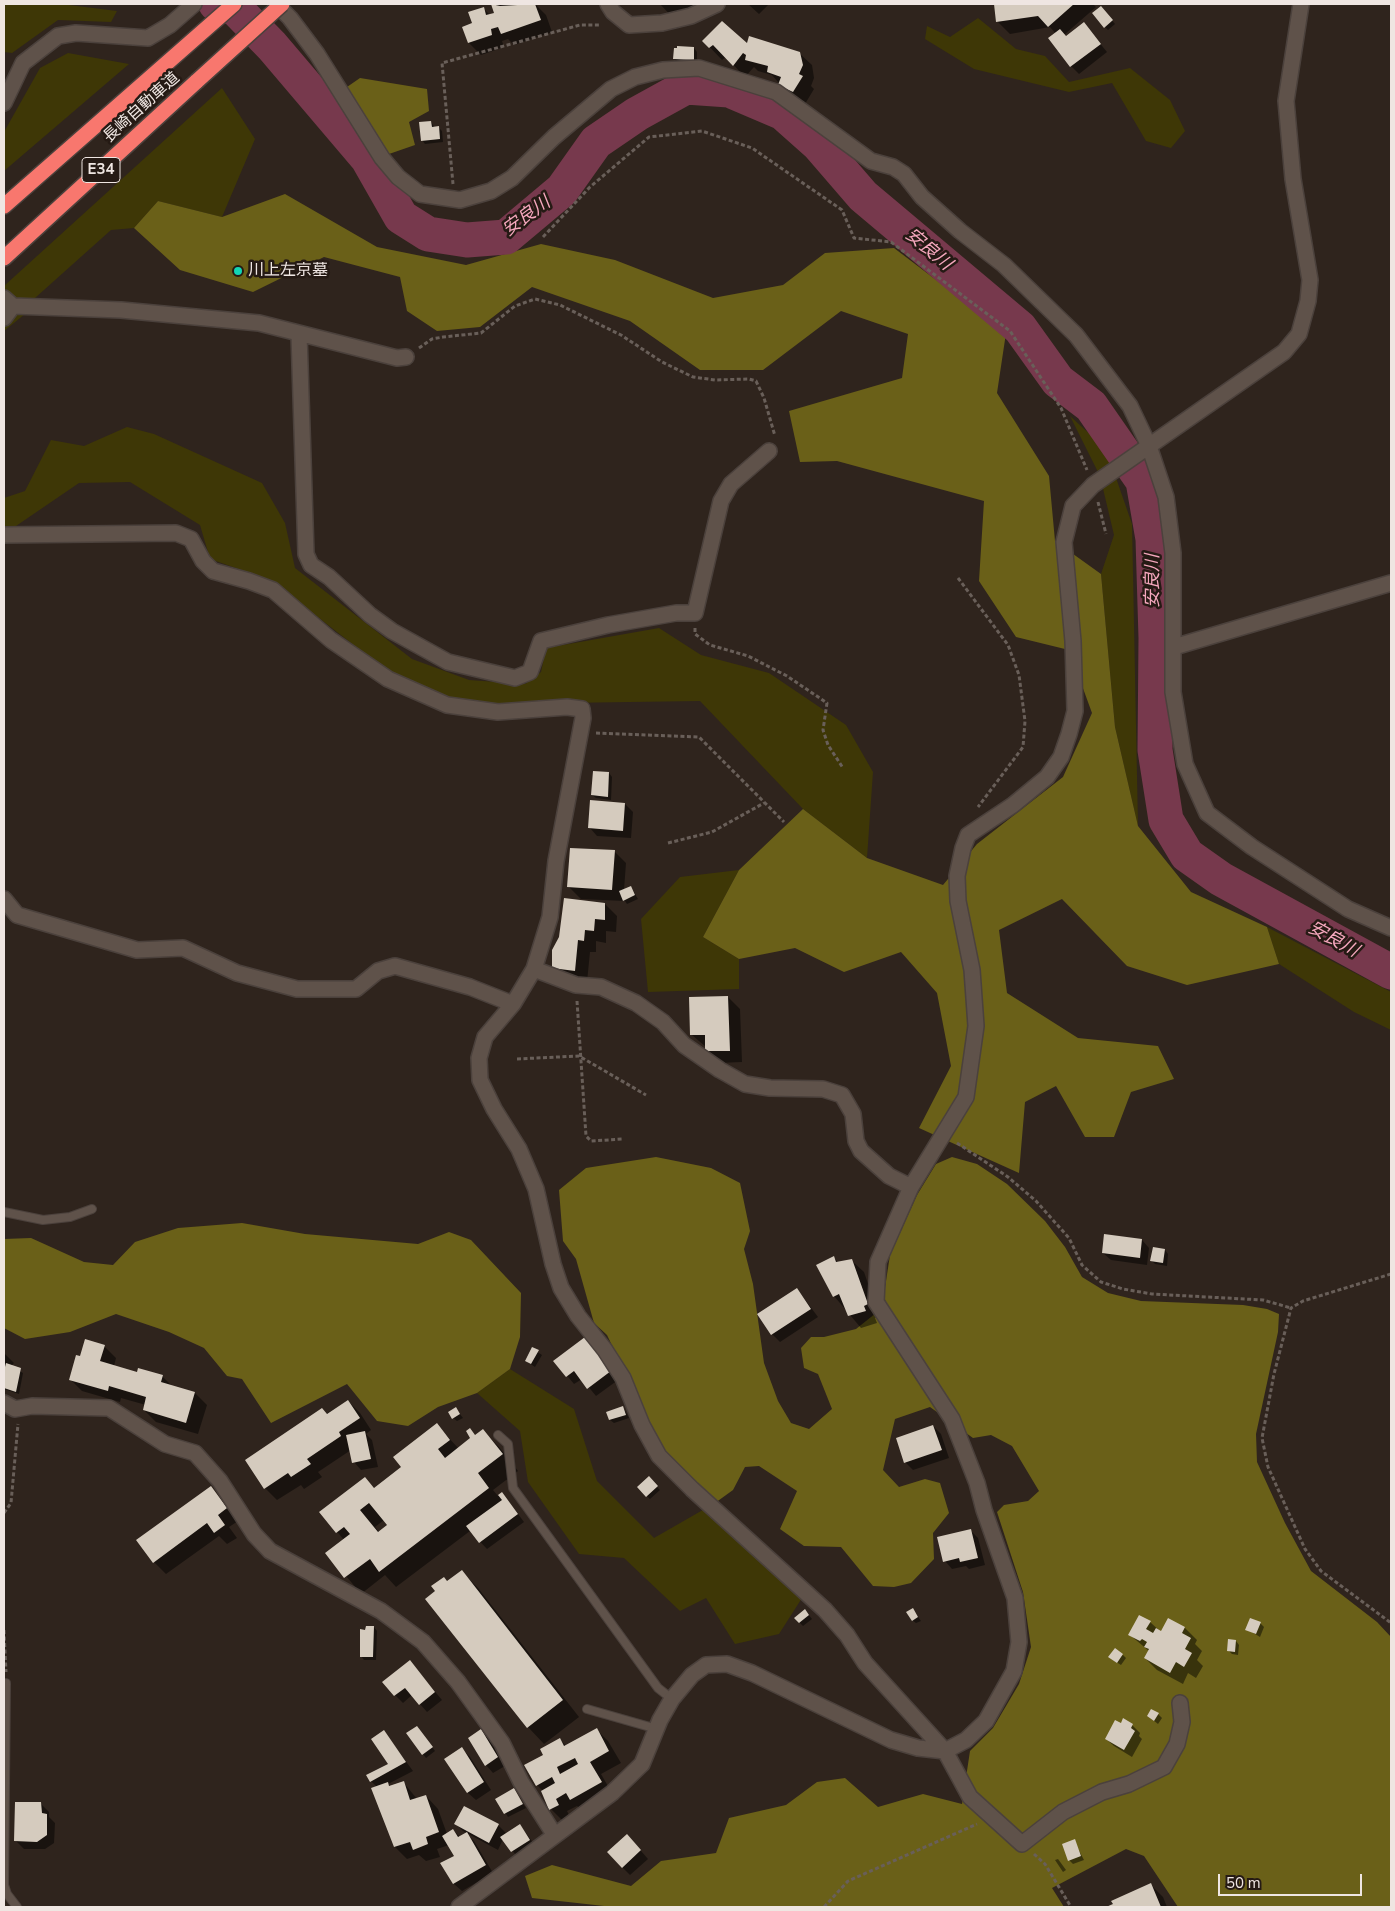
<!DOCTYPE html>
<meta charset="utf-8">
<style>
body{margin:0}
#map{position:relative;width:1395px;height:1911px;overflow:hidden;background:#2f241d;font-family:"Nunito Sans",sans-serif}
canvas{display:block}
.frame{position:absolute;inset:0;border:5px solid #efe6e2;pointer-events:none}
.scale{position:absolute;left:1218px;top:1874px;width:144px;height:22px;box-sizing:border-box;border:2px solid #efe6e2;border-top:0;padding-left:6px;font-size:15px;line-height:18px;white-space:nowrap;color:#efe6e2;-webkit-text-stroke:4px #251a14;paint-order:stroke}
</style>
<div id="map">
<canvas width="1395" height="1911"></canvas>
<div class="frame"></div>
<div class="scale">50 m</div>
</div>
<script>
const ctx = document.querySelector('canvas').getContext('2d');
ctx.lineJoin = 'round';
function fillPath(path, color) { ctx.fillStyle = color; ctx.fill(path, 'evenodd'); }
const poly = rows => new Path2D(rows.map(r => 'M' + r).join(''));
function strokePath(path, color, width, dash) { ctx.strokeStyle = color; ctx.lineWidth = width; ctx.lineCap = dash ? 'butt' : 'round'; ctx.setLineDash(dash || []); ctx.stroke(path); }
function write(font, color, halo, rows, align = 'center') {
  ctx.font = font + ' "Nunito Sans","Noto Sans JP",sans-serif'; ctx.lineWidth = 5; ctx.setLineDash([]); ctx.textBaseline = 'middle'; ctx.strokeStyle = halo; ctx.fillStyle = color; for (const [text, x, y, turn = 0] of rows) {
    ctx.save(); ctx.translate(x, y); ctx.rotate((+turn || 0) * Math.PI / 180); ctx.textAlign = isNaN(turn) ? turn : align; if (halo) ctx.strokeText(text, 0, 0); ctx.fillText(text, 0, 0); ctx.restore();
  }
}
const green = poly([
 [4,4,61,4,117,11,111,22,58,20,12,53,4,52],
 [978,18,1016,49,1045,56,1069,82,1130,68,1170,100,1185,131,1171,148,1146,141,1112,83,1069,92,974,69,925,39,927,26,950,37],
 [68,53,129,64,4,171,4,132,40,68],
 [222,88,255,139,222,217,158,201,134,228,111,230,35,298,25,314,4,331,4,286],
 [1070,416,1106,449,1132,524,1138,826,1115,727,1101,574,1114,535,1100,476],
 [127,427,154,434,262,483,285,523,295,568,412,659,469,680,525,684,541,672,546,648,659,628,701,655,769,673,846,725,873,772,867,858,803,809,700,701,492,704,446,697,391,674,270,580,210,559,200,525,130,482,79,483,16,526,4,526,4,498,25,491,51,440,84,446],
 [739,870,703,937,739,959,739,989,648,992,641,919,680,877],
 [1267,927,1391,992,1391,1030,1354,1012,1279,964],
 [510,1369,574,1409,597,1481,654,1538,715,1503,809,1587,779,1634,735,1644,706,1598,680,1611,624,1558,579,1554,528,1482,520,1431,477,1393]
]);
const forest = poly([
 [360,78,427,89,429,111,409,122,415,145,389,154,347,87],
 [285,194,377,247,466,265,541,244,615,260,713,298,783,285,825,253,894,248,1006,333,997,393,1049,476,1055,541,1101,574,1115,727,1138,826,1191,892,1267,927,1279,964,1187,985,1127,966,1062,899,999,930,1007,993,1078,1038,1158,1046,1174,1079,1131,1092,1114,1137,1085,1137,1056,1086,1025,1102,1019,1173,919,1128,951,1066,937,993,901,952,844,972,795,948,739,959,703,937,739,870,803,809,867,858,943,885,977,844,1063,777,1092,713,1069,650,1016,637,979,581,984,501,837,461,800,462,789,411,902,378,908,334,841,311,763,370,700,370,630,321,532,287,480,327,437,331,407,311,400,277,324,257,253,292,180,270,134,228,158,201,222,217],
 [656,1157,711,1168,740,1183,750,1231,744,1249,753,1284,764,1363,778,1401,791,1423,809,1429,832,1409,818,1374,804,1368,801,1348,811,1337,824,1337,856,1329,886,1305,884,1294,890,1255,917,1195,936,1164,952,1157,977,1164,1007,1184,1045,1221,1065,1247,1082,1277,1108,1293,1141,1301,1243,1305,1267,1309,1279,1314,1278,1332,1256,1434,1257,1462,1285,1523,1311,1571,1377,1622,1391,1637,1391,1907,1178,1907,1144,1856,1126,1849,1052,1888,1064,1907,613,1907,532,1898,525,1876,552,1865,631,1886,661,1861,716,1853,729,1818,786,1805,817,1782,845,1778,878,1807,923,1794,962,1804,970,1751,993,1728,1019,1684,1031,1647,1023,1592,997,1512,1004,1505,1028,1501,1039,1491,1012,1446,991,1435,973,1438,930,1407,895,1419,883,1470,899,1487,925,1479,940,1483,949,1513,933,1533,934,1559,911,1583,894,1587,873,1586,841,1547,804,1546,780,1529,797,1491,759,1466,745,1467,733,1490,715,1503,665,1456,607,1335,594,1323,576,1259,563,1241,559,1190,586,1168],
 [242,1223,305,1234,418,1244,449,1232,471,1240,521,1293,520,1337,510,1369,477,1393,438,1407,408,1426,377,1421,347,1384,271,1423,242,1379,227,1376,204,1348,169,1332,116,1314,70,1332,25,1339,4,1328,4,1239,31,1238,84,1262,113,1265,135,1242,178,1228]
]);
const shadow = poly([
 [492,4,535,4,546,15,552,32,514,45,508,39,502,41,504,47,481,55,469,43,473,24,483,8,490,15,495,14],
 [660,4,695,4,674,19],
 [748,4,769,4,759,14],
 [995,4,1093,4,1096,7,1064,35,1066,37,1084,24,1107,52,1079,74,1071,66,1056,34,1050,27,1010,34,998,22],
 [1104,11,1115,24,1108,30,1105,27],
 [704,41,799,53,812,65,814,78,811,86,814,89,805,104,791,97,772,75,758,71,754,67,745,77,726,57,722,60],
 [694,48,697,52,697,63,678,63,674,59],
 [431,122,435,128,438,127,442,131,443,142,425,144,422,140],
 [609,773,612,777,611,800,596,798,592,795],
 [625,804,633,812,631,838,597,836,590,828],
 [614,851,626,863,624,890,631,887,638,899,627,904,625,901,581,899,569,887],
 [605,904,617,916,616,932,606,931,606,943,596,941,596,952,590,952,587,982,565,979,553,967],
 [728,997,740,1009,742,1062,718,1063,706,1051,706,1047,692,1035],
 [1142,1240,1149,1248,1147,1265,1111,1260,1103,1253],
 [1165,1250,1168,1254,1167,1266,1155,1264,1151,1260],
 [834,1258,839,1263,851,1260,864,1272,879,1316,875,1318,877,1323,861,1328,834,1296],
 [797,1289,818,1317,780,1342,772,1334],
 [585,1339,618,1380,596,1396,582,1379,574,1384,555,1361],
 [104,1346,116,1358,114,1366,137,1373,162,1376,172,1386,195,1393,207,1405,198,1434,156,1422,144,1410,146,1405,121,1398,120,1402,82,1391,70,1379,81,1358],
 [533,1349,542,1355,535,1367,526,1361],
 [4,1353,14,1363,11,1366,23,1373,19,1394,4,1389],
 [348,1401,360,1413,371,1430,366,1434,372,1440,378,1467,361,1470,354,1462,351,1450,318,1472,322,1477,304,1489,301,1485,277,1500,265,1488,246,1461],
 [623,1407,629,1418,614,1423,610,1420],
 [456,1409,463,1418,457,1421,453,1418],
 [437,1425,459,1449,483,1431,499,1447,518,1471,493,1490,498,1496,501,1494,509,1502,524,1522,487,1549,470,1531,396,1587,385,1575,361,1594,327,1553,344,1540,321,1512,365,1479,375,1489,403,1467],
 [384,1520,389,1525,380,1533,375,1527],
 [933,1426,941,1434,949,1458,913,1470,905,1462],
 [648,1478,660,1490,650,1499,638,1487],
 [211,1488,238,1521,229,1527,237,1538,227,1544,219,1536,166,1574,154,1562],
 [970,1530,978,1538,985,1565,969,1569,966,1566,952,1569,945,1561],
 [462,1572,478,1588,579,1717,544,1744,528,1727,448,1582],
 [913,1610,921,1621,916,1623,912,1620],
 [808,1614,812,1619,803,1626,799,1622],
 [1169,1620,1185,1628,1197,1640,1195,1644,1202,1651,1197,1660,1203,1666,1196,1678,1188,1673,1183,1684,1157,1670,1145,1658,1149,1651,1130,1635,1150,1622,1162,1633],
 [1260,1623,1264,1627,1260,1637,1247,1629],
 [374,1627,377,1631,376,1660,364,1660,361,1656],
 [1236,1641,1239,1645,1238,1655,1232,1654,1229,1651],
 [1123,1655,1126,1658,1121,1665,1113,1660],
 [417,1670,442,1700,427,1712,412,1695,403,1703,395,1695],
 [1158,1714,1162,1718,1158,1724,1148,1716],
 [1121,1725,1132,1725,1140,1733,1139,1736,1142,1739,1132,1757,1114,1746,1106,1739],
 [417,1727,435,1751,426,1758,408,1734],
 [596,1729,608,1741,621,1763,601,1774,613,1795,583,1811,577,1806,567,1811,570,1817,563,1821,551,1809,542,1790,537,1785,545,1755,560,1739,566,1746],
 [481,1731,489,1739,505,1766,493,1773,486,1765],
 [384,1732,413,1771,388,1784,391,1787,404,1783,417,1799,426,1796,438,1809,447,1834,453,1830,460,1837,467,1834,474,1841,493,1873,462,1891,454,1884,442,1864,455,1856,449,1845,437,1849,440,1857,426,1861,419,1855,407,1859,395,1847,373,1788,377,1787,371,1781,390,1765],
 [462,1749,470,1757,491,1790,476,1800,468,1793,446,1759],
 [514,1790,526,1808,508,1817,497,1799],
 [41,1804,49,1812,49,1817,55,1823,54,1843,45,1849,24,1849,16,1841],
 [464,1807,498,1825,507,1834,520,1825,537,1848,519,1859,503,1839,498,1850,463,1831,456,1824],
 [1074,1841,1084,1860,1073,1864,1069,1860],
 [635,1844,648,1859,630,1875,622,1867],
 [1058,1859,1066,1870,1063,1872,1055,1860],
 [1151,1885,1163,1897,1167,1907,1109,1907]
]);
const river = poly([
 [216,4,235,8,272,46,368,159,401,217,428,234,467,240,506,237,562,190,596,142,637,114,686,87,729,90,783,113,819,145,863,196,1020,328,1058,381,1091,406,1143,481,1153,539,1156,638,1155,750,1166,820,1187,855,1221,879,1391,972]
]);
const building = poly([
 [491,4,500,6,535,4,541,20,501,34,498,27,491,29,492,35,468,43,462,27,472,23,468,12,484,7,486,15,494,13],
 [994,4,1074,4,1048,27,1038,16,996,22],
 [1101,6,1113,20,1104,28,1092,13],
 [722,21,747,43,749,36,800,52,803,65,799,74,803,76,793,92,778,85,781,77,767,72,768,66,745,60,746,55,743,53,733,66,713,45,709,48,702,41],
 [1084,22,1101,44,1070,67,1048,38,1060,29,1066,36],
 [677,46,694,47,694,60,673,59,674,48,677,48],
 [431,121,432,127,439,126,440,139,421,141,419,122],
 [593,771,609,772,608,797,591,795],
 [590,800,625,803,623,831,588,828],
 [570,848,615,850,612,890,567,887],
 [631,886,635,895,623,901,619,891],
 [564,898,605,903,605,920,595,919,594,931,585,930,584,941,578,940,575,971,552,968,552,950,559,937],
 [728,996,730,1051,705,1051,705,1035,690,1035,689,997],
 [1104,1234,1142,1239,1140,1258,1102,1253],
 [1153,1247,1165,1249,1163,1263,1150,1261],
 [834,1256,836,1262,852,1259,868,1304,864,1306,866,1311,848,1316,839,1294,833,1297,816,1265],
 [797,1288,811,1309,771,1335,757,1314],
 [585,1337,611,1371,587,1389,574,1371,566,1377,553,1361],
 [85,1339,105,1345,100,1361,137,1372,138,1368,163,1375,161,1382,195,1392,186,1423,143,1410,146,1397,109,1386,108,1391,69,1380,76,1355,80,1356],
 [532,1347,539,1350,531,1364,525,1361],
 [6,1363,21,1368,16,1392,4,1388,4,1371],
 [348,1400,360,1418,339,1432,341,1436,307,1459,311,1464,291,1477,288,1473,264,1489,245,1460,322,1408,327,1414],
 [623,1406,626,1415,609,1420,606,1412],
 [456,1407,460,1414,452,1419,448,1412],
 [437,1423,450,1440,438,1449,445,1458,470,1438,466,1431,470,1428,475,1435,483,1429,503,1454,478,1473,489,1488,379,1572,370,1559,344,1578,325,1553,350,1534,344,1527,336,1533,319,1512,365,1477,374,1488,401,1467,393,1457],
 [369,1503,387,1525,378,1532,360,1510],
 [933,1425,942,1450,904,1463,896,1438],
 [365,1431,371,1459,352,1463,346,1435],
 [649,1476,658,1486,646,1497,637,1487],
 [211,1486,227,1508,218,1515,225,1525,214,1533,207,1523,153,1563,136,1540],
 [502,1492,518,1514,479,1543,466,1526,502,1500,498,1495],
 [971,1529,978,1558,960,1562,959,1558,943,1562,937,1537],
 [462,1570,563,1700,527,1728,425,1599,435,1591,431,1586,444,1577,447,1581],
 [913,1608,918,1617,912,1621,906,1612],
 [805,1609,809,1615,799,1623,794,1618],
 [1139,1615,1151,1621,1146,1629,1153,1633,1156,1628,1161,1631,1168,1618,1185,1627,1182,1633,1191,1638,1185,1649,1192,1653,1184,1667,1176,1662,1170,1673,1144,1658,1149,1649,1144,1647,1147,1642,1142,1639,1140,1641,1128,1635],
 [1250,1618,1261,1622,1256,1634,1245,1630],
 [366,1626,374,1626,373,1657,360,1657,360,1629,365,1630],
 [1228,1639,1236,1640,1235,1652,1227,1651],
 [1115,1648,1123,1654,1117,1663,1108,1657],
 [410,1660,435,1692,419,1705,405,1688,394,1696,382,1682],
 [1151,1709,1159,1713,1154,1721,1147,1716],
 [1123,1718,1133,1724,1131,1728,1135,1731,1124,1750,1105,1739,1115,1720,1121,1723],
 [417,1726,433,1747,422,1755,406,1733],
 [597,1728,609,1751,590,1762,602,1782,570,1800,566,1793,556,1799,559,1805,549,1810,541,1791,555,1783,552,1777,536,1786,524,1765,543,1755,540,1749,560,1738,564,1746],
 [575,1758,578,1764,560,1774,557,1767],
 [481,1729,498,1757,485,1766,468,1738],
 [384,1730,406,1762,370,1782,366,1775,388,1764,371,1739],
 [462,1747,484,1782,467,1793,444,1759],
 [404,1781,410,1800,426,1795,439,1832,426,1837,428,1844,413,1850,410,1842,394,1847,371,1788,388,1782,389,1786],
 [514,1788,523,1804,504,1814,495,1799],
 [15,1802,41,1802,42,1813,47,1814,47,1835,37,1842,14,1841],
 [464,1806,499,1824,489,1843,454,1824],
 [520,1824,530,1840,511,1852,500,1837],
 [453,1829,458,1837,467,1832,486,1865,453,1884,440,1863,454,1856,442,1836],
 [627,1834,641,1850,622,1868,607,1852],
 [1075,1839,1081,1856,1068,1861,1062,1844],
 [1151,1883,1161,1907,1106,1907,1113,1904,1111,1901]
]);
const path = poly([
 [453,184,442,63,580,25,601,25],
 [543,237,590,187,649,137,702,131,752,148,842,210,854,238,891,242,1010,331,1061,408,1087,470],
 [419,348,432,339,443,337,481,333,515,306,535,299,560,305,621,335,662,362,693,377,715,380,749,379,756,381,764,398,775,436],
 [1098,502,1106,534],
 [958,578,1008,645,1019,675,1025,721,1023,747,978,807],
 [695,628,695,634,710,645,748,656,787,676,827,703,823,730,828,745,843,768],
 [596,733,699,737,784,822],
 [668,843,712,832,764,803],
 [577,1001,586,1136,591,1141,623,1139],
 [517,1059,579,1056,646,1095],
 [957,1143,1008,1177,1036,1201,1069,1238,1082,1265,1101,1282,1123,1289,1152,1294,1263,1300,1291,1308],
 [1391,1274,1303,1301,1291,1308,1274,1374,1262,1438,1268,1467,1305,1549,1321,1571,1391,1623],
 [4,1513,11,1503,18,1424],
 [4,1630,6,1672],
 [1034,1854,1045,1864,1071,1907],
 [824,1907,848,1881,977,1824]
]);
const service = poly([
 [4,1212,43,1220,70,1217,92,1209],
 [498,1435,508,1444,513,1488,658,1688,672,1699],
 [587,1709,657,1729],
 [4,1885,6,1683],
 [4,1885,7,1894,17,1907]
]);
const minor = poly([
 [276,4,290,18,317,54,382,158,398,177,420,194,460,200,491,191,512,178,554,137,611,89,635,77,663,70,699,68,776,92,871,161,893,167,904,174,922,197,960,231,1004,265,1076,335,1130,406,1149,446,1166,497,1173,553,1173,692,1185,764,1207,813,1252,847,1348,909,1391,928],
 [608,4,613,12,629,25,662,23,691,16,717,4],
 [4,103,23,63,58,36,76,33,148,38,170,25,194,4],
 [4,298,13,306,4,318],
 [13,306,121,310,259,323,397,358,406,357],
 [299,334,306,554,311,565,329,577,370,615,392,631,448,662,515,678,530,672,541,641,608,625,676,613,695,613,721,501,731,484,769,451],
 [4,535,176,533,191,539,203,561,213,571,249,581,273,590,331,640,388,679,447,705,498,712,567,707,582,709,583,718,556,861,550,917,534,969,513,1004,470,987,395,966,378,971,356,989,297,989,237,973,183,948,137,950,17,915,4,899],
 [1174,647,1391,583],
 [534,969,576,985,601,987,636,1003,663,1022,684,1045,720,1070,745,1084,770,1088,823,1089,842,1095,853,1114,856,1141,861,1151,889,1176,911,1187],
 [513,1004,485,1037,479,1058,480,1080,494,1109,519,1149,536,1189,553,1264,561,1288,578,1316,605,1350,623,1378,642,1425,659,1456,692,1489,825,1610,847,1635,865,1663,945,1751,970,1797,1022,1844,1063,1812,1102,1792,1129,1784,1164,1767,1177,1744,1182,1722,1180,1703],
 [4,1403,15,1409,32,1406,109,1408,165,1444,195,1453,220,1481,254,1534,270,1551,381,1611,423,1642,458,1682,502,1743,521,1782,554,1834],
 [459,1907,612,1793,642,1764,660,1720,672,1699,692,1675,706,1665,727,1664,752,1673,891,1740,918,1748,945,1751,966,1740,986,1721,1014,1671,1019,1642,1015,1598,984,1510,977,1483,952,1419,876,1302,878,1262,911,1187,966,1097,976,1026,972,970,958,901,957,876,963,848,968,835,1013,805,1047,777,1061,757,1069,734,1075,711,1073,641,1064,542,1073,506,1093,485,1284,352,1299,334,1308,301,1310,280,1293,179,1286,101,1301,4]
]);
const motorway = poly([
 [4,206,234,4],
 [4,258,197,81]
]);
const motorwayBridge = poly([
 [197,81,282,4]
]);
const markers = [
 [238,271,5,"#12d5b4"]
];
const shields = [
 [101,170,38]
];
const shieldNames = [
 ["E34",101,170]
];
const streetNames = [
 ["長崎自動車道",142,108,-42]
];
const poiNames = [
 ["川上左京墓",248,271]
];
const waterNames = [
 ["安良川",527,217,-36],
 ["安良川",928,250,40],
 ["安良川",1154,581,-90],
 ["安良川",1333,940,29]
];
fillPath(green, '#3e3706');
fillPath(forest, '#6a6018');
fillPath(shadow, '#0007');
strokePath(river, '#77394d', 35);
fillPath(building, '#d5cbbe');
strokePath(service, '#4b413c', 10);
strokePath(minor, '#4b413c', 18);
strokePath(motorway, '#4b413c', 18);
strokePath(path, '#695f59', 3, [4, 2.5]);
strokePath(service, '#5f524a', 8);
strokePath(minor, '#5f524a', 15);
strokePath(motorway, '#f8776e', 15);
strokePath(motorwayBridge, '#4b413c', 18, []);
strokePath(motorwayBridge, '#f8776e', 15);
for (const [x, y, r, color] of markers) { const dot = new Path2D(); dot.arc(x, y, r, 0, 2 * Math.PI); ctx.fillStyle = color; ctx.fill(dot); strokePath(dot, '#251a14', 2); }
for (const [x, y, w] of shields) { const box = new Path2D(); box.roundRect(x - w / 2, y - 12.5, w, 25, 4); ctx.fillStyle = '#251a14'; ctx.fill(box); strokePath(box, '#efe6e2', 1); }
write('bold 15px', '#efe6e2', null, shieldNames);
write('16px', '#efe6e2', '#251a14', streetNames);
write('16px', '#efe6e2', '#251a14', poiNames, 'left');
write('italic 18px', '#f5a7bd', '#251a14', waterNames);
</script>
